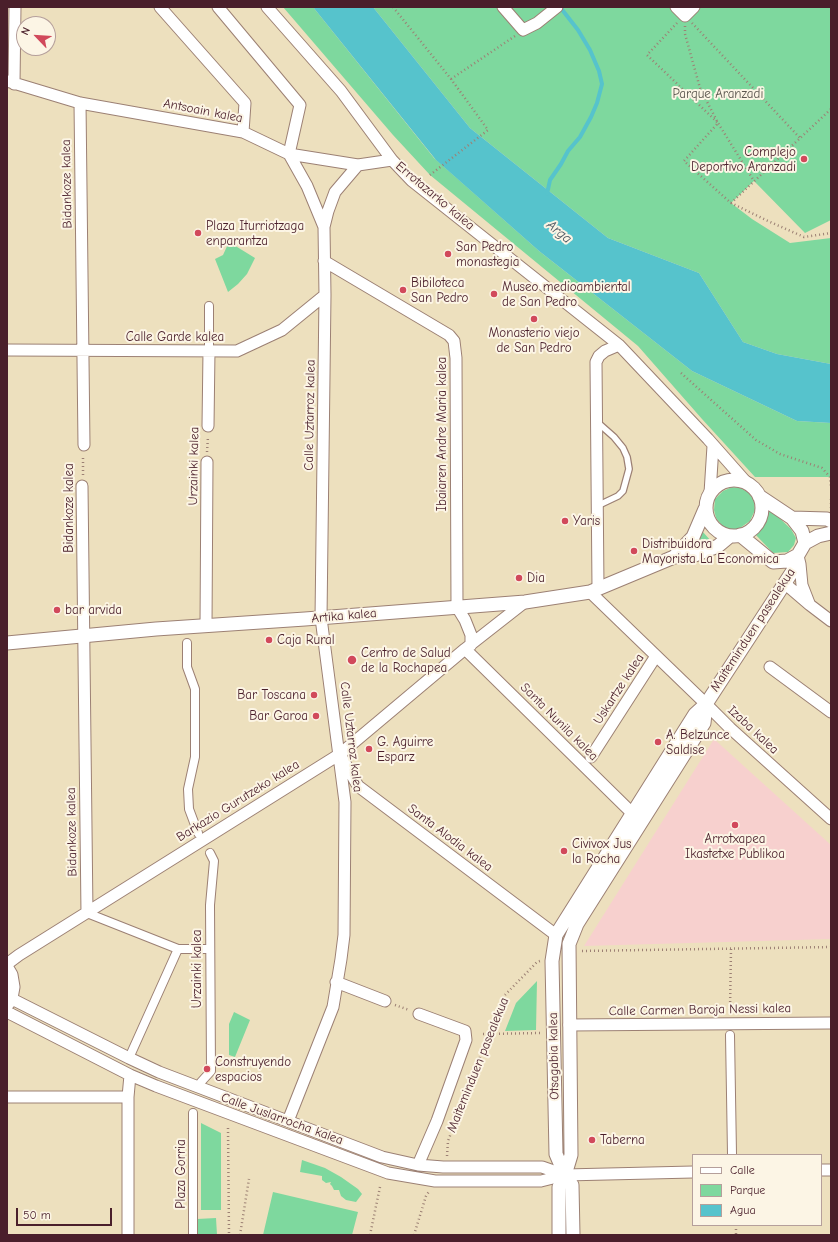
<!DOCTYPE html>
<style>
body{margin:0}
#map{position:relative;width:838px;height:1242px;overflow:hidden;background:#ede0be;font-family:"Comic Neue",sans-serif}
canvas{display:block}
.frame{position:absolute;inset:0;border:8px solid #4a1f2b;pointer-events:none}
.legend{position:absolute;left:692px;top:1154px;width:130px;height:72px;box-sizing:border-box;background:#fcf5e5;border:1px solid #b59f9b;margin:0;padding:5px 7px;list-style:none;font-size:12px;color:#4a1f2b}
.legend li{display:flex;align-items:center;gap:8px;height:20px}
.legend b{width:20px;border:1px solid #b59f9b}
.north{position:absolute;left:16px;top:16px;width:40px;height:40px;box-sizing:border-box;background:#fcf5e5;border:1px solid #b59f9b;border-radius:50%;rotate:295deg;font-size:11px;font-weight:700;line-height:16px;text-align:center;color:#4a1f2b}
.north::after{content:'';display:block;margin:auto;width:14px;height:18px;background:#d1495b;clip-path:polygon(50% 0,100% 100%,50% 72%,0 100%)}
.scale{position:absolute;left:16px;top:1208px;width:96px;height:18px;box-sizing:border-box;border:2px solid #4a1f2b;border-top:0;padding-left:5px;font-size:12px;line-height:14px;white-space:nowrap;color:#4a1f2b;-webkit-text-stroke:3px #fcf5e5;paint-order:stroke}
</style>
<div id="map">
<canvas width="838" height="1242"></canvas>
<div class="frame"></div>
<ul class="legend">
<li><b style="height:5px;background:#fff"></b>Calle</li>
<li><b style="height:11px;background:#7ed89e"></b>Parque</li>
<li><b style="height:11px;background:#56c3cc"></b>Agua</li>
</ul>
<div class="north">N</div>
<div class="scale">50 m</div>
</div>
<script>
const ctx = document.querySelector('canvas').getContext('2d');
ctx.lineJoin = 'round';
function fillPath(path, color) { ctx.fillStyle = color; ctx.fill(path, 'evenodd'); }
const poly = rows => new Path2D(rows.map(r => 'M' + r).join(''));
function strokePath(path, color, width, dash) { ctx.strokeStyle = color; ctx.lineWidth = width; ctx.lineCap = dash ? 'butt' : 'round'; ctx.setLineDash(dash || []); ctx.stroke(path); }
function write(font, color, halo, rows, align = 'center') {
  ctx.font = font + ' "Comic Neue",sans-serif'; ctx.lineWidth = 4; ctx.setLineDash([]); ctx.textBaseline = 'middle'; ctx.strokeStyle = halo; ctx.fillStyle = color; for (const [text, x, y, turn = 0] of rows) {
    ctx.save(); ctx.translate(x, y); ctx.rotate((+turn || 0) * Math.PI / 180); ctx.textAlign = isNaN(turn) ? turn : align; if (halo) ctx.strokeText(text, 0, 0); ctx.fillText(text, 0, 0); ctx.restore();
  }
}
const built = poly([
 [714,739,831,845,831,939,584,946]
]);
const green = poly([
 [283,7,313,7,434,158,539,251,692,371,797,421,831,423,831,477,755,477,702,419,638,346,430,175,393,135],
 [373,7,831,7,831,220,805,233,754,181,731,203,752,219,790,243,831,238,831,364,777,354,743,342,699,273,608,238,470,128],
 [229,242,255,258,247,274,238,284,228,292,215,259,223,255],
 [732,487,740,488,748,492,754,500,755,510,750,521,740,528,733,530,723,527,716,518,714,510,715,499,723,491],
 [766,509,773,512,791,529,796,538,794,545,788,552,773,553,755,534,760,527],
 [702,531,712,542,694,550,689,548],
 [537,981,536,1030,505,1031,516,1003],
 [234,1012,250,1020,235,1057,229,1055,229,1024],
 [201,1123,221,1133,221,1210,201,1210],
 [302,1160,325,1168,341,1177,358,1189,362,1194,356,1202,346,1200,341,1196,339,1190,334,1190,332,1186,330,1184,331,1182,326,1183,322,1180,322,1176,300,1172],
 [273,1192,358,1212,352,1235,263,1235],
 [216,1218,217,1235,197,1235,197,1219]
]);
const water = poly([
 [313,7,373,7,470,128,608,238,699,273,743,342,777,354,831,364,831,423,797,421,692,371,539,251,436,160]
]);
const stream = poly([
 [547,194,550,180,561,164,568,151,580,137,591,117,597,103,602,84,599,71,590,50,578,30,560,7]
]);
const path = poly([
 [393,7,451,79,488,130,430,175],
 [677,23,647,55,718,123,684,161,731,203,768,221,804,237,831,233],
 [692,23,800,138],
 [685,26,685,34,700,88,718,123,754,181],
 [451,79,515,36],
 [731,203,831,109],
 [681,373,756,440,780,454,822,468,830,477,831,487],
 [207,452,208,437],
 [83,475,83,456],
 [831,508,831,498],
 [710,739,718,731],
 [582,951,831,947],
 [395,1005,409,1010],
 [730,1010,731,949],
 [483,1034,542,1033],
 [228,1128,229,1235],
 [447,1156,448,1141,503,997,537,962,540,961],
 [736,1225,736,1235],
 [240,1235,249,1179],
 [370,1235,380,1187],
 [414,1235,426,1196,430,1190]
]);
const service = poly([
 [597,506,618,496,623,491,629,469,627,457,623,448,614,437,597,422]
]);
const pedestrian = poly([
 [209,306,209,351],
 [187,643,187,667,195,689,195,757,188,789,189,809,198,833],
 [87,913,178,949,210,949],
 [730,1035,732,1154],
 [129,1058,178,949],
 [201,1082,211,1071,210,905,214,861,210,853],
 [193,1113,193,1235]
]);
const minor = poly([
 [160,7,245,103,243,132],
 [218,7,300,105,289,154,307,186,324,227],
 [267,7,341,91,392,160,412,181,619,345,708,439,746,482],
 [503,7,523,30,537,23,557,7],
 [676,7,685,16,694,7],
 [7,81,80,103,243,132,289,154,358,165,392,160],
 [14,84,15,7],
 [80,103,84,445],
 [324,261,449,335,454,341,456,358,457,607,465,620,471,635,471,645],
 [7,350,237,351,282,330,325,295],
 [208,426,209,351],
 [82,486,87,913],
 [710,493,713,446],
 [798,556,800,564,802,585,809,603],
 [785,582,789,587,810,605,831,621],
 [598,588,596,362,599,356,605,351,619,345],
 [590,592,706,704,730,728,831,819],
 [206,626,207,462],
 [465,649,633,814],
 [770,667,831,712],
 [591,757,656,656],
 [342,758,358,786,556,935],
 [7,964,19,955,340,754,465,649,525,602],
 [336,982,385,1001],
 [10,998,129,1058,159,1072,382,1157,418,1165,443,1167,542,1167,565,1175],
 [7,1012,130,1075,156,1086,388,1173,435,1181,541,1181,565,1175,693,1172],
 [569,1025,831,1023],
 [7,1097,128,1097],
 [288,1121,333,1007,341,959,344,935,345,802,321,618,325,295,324,227,328,211,335,192,358,165],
 [418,1165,437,1121,466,1040,465,1031,419,1014],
 [821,1170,831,1170],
 [128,1235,128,1097,130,1075]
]);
const tertiary = poly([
 '706 508a28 28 0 1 1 56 0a28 28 0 1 1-56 0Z',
 [792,518,827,519,831,521],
 [740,535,773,562,787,561,798,555,805,543,802,531,792,518,759,496],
 [805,543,818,536,831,533],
 [674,557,693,537,705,509],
 [7,643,156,629,305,619,525,602,590,592,674,557,695,555,718,546,730,536],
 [559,1235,559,1187,565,1175,571,1155,569,944,577,924,704,723,706,704],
 [573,1235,572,1185,565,1175,556,1154,552,961,556,935,695,714,706,704,794,569,798,555]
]);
const secondary = poly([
 [7,970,10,975,12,987,10,998,7,1003]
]);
const markers = [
 [804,159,4,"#d1495b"],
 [198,233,4,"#d1495b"],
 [448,254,4,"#d1495b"],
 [403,290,4,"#d1495b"],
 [494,294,4,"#d1495b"],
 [534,319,4,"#d1495b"],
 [565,521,4,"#d1495b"],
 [634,551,4,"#d1495b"],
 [519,578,4,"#d1495b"],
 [57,610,4,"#d1495b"],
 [269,640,4,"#d1495b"],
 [352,660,5,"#d1495b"],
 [314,695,4,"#d1495b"],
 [316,716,4,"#d1495b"],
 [658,742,4,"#d1495b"],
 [369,749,4,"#d1495b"],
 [735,825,4,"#d1495b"],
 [564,851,4,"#d1495b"],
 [207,1069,4,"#d1495b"],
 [592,1140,4,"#d1495b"]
];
const parkNames = [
 ["Parque Aranzadi",718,94]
];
const streetNames = [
 ["Antsoain kalea",203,111,11],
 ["Bidankoze kalea",67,184,-91],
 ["Errotazarko kalea",435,196,40],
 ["Calle Garde kalea",175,337],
 ["Calle Uztarroz kalea",310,415,-89],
 ["Ibaiaren Andre Maria kalea",442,434,-90],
 ["Urzainki kalea",194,466,-89],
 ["Bidankoze kalea",69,508,-90],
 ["Artika kalea",344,616,-5],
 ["Maiteminduen pasealekua",753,630,-57],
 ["Uskartze kalea",619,689,-57],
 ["Santa Nunila kalea",559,722,45],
 ["Izaba kalea",753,730,43],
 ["Calle Uztarroz kalea",351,737,83],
 ["Barkazio Gurutzeko kalea",238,801,-32],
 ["Bidankoze kalea",72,832,-91],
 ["Santa Alodia kalea",450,838,37],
 ["Urzainki kalea",197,969,-90],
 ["Calle Carmen Baroja Nessi kalea",700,1010,-1],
 ["Otsagabia kalea",554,1056,-91],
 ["Maiteminduen pasealekua",478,1065,-68],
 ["Calle Juslarrocha kalea",282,1119,20],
 ["Plaza Gorria",181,1174,-90]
];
const poiNames = [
 ["Complejo",796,152,"right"],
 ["Deportivo Aranzadi",796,167,"right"],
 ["Plaza Iturriotzaga",206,226],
 ["enparantza",206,241],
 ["San Pedro",456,247],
 ["monastegia",456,262],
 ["Bibiloteca",411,283],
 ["San Pedro",411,298],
 ["Museo medioambiental",502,287],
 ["de San Pedro",502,302],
 ["Monasterio viejo",534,333,"center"],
 ["de San Pedro",534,348,"center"],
 ["Yaris",573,521],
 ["Distribuidora",642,544],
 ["Mayorista La Economica",642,559],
 ["Dia",527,578],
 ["bar arvida",65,610],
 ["Caja Rural",277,640],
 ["Centro de Salud",361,653],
 ["de la Rochapea",361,668],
 ["Bar Toscana",306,695,"right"],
 ["Bar Garoa",308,716,"right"],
 ["A. Belzunce",666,735],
 ["Saldise",666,750],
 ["G. Aguirre",377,742],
 ["Esparz",377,757],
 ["Arrotxapea",735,839,"center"],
 ["Ikastetxe Publikoa",735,854,"center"],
 ["Civivox Jus",572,844],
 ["la Rocha",572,859],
 ["Construyendo",215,1062],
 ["espacios",215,1077],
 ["Taberna",600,1140]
];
const waterNames = [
 ["Arga",559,232,39]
];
fillPath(built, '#f7d0ce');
fillPath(green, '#7ed89e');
fillPath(water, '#56c3cc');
strokePath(stream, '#56c3cc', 4);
strokePath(service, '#9c8074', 8);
strokePath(pedestrian, '#9c8074', 10);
strokePath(minor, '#9c8074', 13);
strokePath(tertiary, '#9c8074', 15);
strokePath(secondary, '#9c8074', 17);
strokePath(path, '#9c8074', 2.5, [1, 3]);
strokePath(service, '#fff', 5.5);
strokePath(pedestrian, '#fff', 8);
strokePath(minor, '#fff', 11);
strokePath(tertiary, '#fff', 13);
strokePath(secondary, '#fff', 15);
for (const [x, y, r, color] of markers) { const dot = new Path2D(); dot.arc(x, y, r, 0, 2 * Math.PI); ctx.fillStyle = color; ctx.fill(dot); strokePath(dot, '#fcf5e5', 1.5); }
write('13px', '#5a564e', '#fcf5e5', parkNames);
write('13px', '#4a1f2b', '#fcf5e5', streetNames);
write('13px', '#4a1f2b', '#fcf5e5', poiNames, 'left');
write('italic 14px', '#4e5863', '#fcf5e5', waterNames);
</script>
